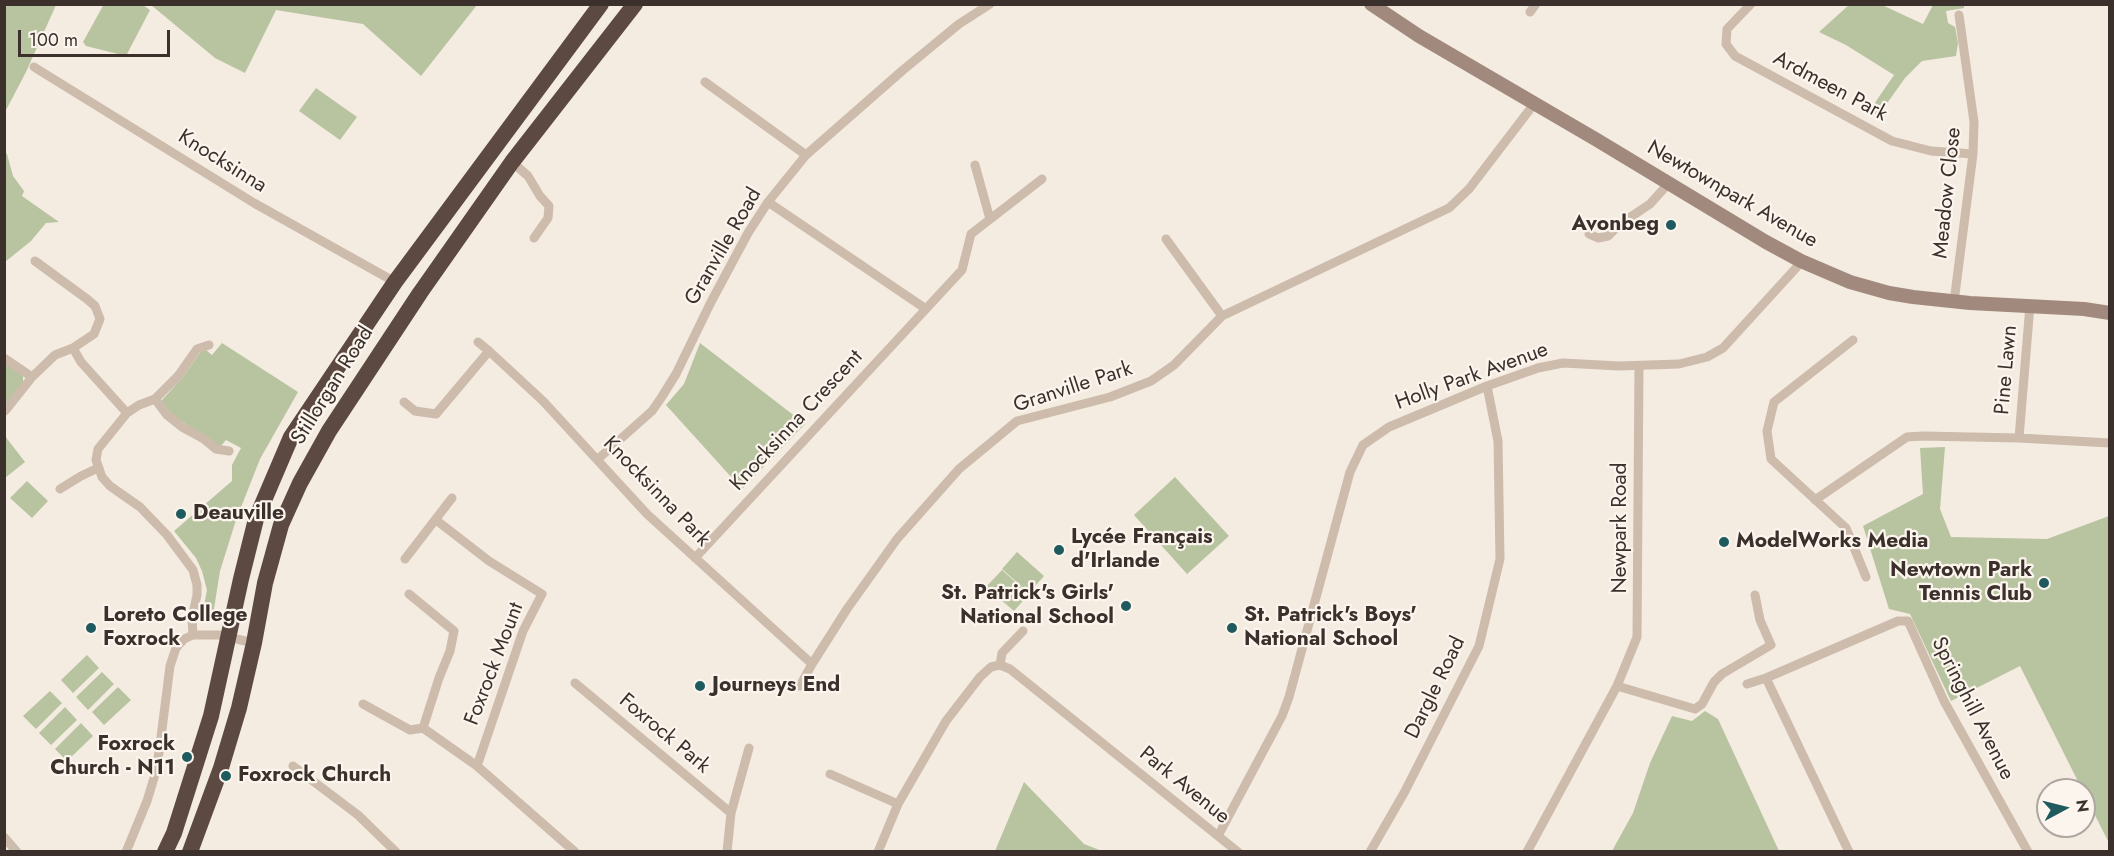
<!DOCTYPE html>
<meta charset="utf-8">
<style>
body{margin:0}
#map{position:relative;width:2114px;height:856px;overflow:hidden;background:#f4ebe1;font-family:Jost,sans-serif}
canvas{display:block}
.frame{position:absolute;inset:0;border:6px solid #3b302b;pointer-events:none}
.north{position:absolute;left:2036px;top:778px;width:60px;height:60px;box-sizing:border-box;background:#fbf5ee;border:2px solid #aea6a0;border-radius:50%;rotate:83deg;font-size:16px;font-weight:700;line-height:24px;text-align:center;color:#3b302b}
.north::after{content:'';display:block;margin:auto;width:21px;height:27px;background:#1f5a5e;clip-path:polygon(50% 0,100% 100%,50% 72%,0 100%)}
.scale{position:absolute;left:18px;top:30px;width:152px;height:27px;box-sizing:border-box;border:3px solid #3b302b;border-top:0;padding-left:8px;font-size:18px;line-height:21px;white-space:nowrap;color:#3b302b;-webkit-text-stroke:4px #fbf5ee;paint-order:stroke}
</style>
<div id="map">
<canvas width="2114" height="856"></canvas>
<div class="frame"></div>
<div class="north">N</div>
<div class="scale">100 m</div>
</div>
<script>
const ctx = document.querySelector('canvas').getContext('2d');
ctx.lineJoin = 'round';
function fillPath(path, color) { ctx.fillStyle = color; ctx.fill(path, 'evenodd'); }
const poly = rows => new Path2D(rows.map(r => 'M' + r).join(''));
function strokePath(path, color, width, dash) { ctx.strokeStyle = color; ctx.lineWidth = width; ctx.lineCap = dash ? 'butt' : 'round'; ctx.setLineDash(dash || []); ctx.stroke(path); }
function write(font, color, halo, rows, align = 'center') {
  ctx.font = font + ' Jost,sans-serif'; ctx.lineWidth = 4.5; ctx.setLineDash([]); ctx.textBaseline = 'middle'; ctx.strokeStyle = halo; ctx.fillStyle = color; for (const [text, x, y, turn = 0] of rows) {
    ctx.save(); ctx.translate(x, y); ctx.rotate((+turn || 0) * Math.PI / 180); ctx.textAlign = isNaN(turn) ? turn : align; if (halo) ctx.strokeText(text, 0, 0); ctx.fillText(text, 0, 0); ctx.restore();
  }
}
const green = poly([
 [5,4,56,5,26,72,5,112],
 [104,4,143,5,150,10,126,56,86,46,83,42],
 [1850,4,1882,5,1923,24,1933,5,1964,5,1964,8,1946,11,1948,23,1955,27,1958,43,1956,56,1922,61,1905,78,1878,116,1870,110,1894,75,1846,45,1819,32],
 [151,5,477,5,421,76,363,24,276,10,245,73,215,58],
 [316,88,357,117,340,140,299,111],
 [5,152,7,154,13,176,24,191,22,196,59,222,46,223,31,241,5,262],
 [222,343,298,392,260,459,236,520,220,571,213,615,202,616,207,590,202,571,196,558,174,531,232,481,232,465,241,448,226,440,220,447,174,416,162,403,162,400,182,378,202,350,205,349,212,355],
 [700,343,805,424,742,489,666,405,684,384],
 [4,362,23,376,23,384,7,402,5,401],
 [5,436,25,462,5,478,4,478],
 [1945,447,1940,509,1951,537,2047,539,2109,516,2109,843,2020,666,1951,701,1910,614,1889,609,1863,526,1923,494,1920,448],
 [1175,477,1229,536,1187,574,1134,515],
 [27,481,48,501,32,518,10,498],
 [1017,552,1044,576,1029,593,1002,569],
 [1002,570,1029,594,1014,611,986,587],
 [87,655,99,668,73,693,61,680],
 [102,672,114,684,88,710,76,697],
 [118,687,131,700,104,725,92,712],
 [50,691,62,703,36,729,23,716],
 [65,707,77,720,51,745,39,733],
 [1705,711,1718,719,1779,851,1612,851,1633,813,1650,763,1672,716,1692,721],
 [81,723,93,736,67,761,55,749],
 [1024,782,1084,844,1102,851,995,851]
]);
const street = poly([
 [1751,4,1727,29,1726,44,1735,56,1892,141,1931,151,1973,154],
 [1530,12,1536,4],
 [34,67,254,203,395,282],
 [705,82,806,155],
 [512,162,528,176,540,196,549,206,548,218,534,238],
 [975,165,990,219],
 [768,202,926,309],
 [1589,234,1598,238,1608,236,1620,224,1650,204,1668,184],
 [1166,239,1222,316],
 [1954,302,1973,154,1974,122,1959,15],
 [1853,340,1774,402,1767,431,1771,459,1846,528,1866,577],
 [478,342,489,351,543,401,647,514,812,664],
 [73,348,81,362,127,413],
 [4,358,32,377],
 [155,399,167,415,182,427,204,439,216,449,229,451],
 [404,402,415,411,436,414,489,351],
 [5,411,32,377,55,355,73,348,94,334,100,319,95,306,87,299,35,261],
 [2019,438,2030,305],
 [598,459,652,411,661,398,676,374,711,302,748,233,768,202,806,155,903,70,959,24,990,4],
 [60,489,81,476,98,468],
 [1815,500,1907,437,1923,436,2019,438,2110,443],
 [436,520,489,561,542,594,523,631,477,766],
 [695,558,962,270,971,234,1042,179],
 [405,559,452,498],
 [409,594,454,631,450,651,439,678,423,728],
 [193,635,192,619,197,595,197,585,193,570,167,535,140,507,110,486,102,477,96,460,98,449,127,413,139,405,155,399,178,376,197,349,209,345],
 [1000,665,1002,653,1023,631],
 [1766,678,1849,852],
 [575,683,731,813],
 [1747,684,1766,678,1898,621,1908,621,1944,701,2028,852],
 [800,686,812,664,847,609,897,539,959,469,1017,421,1110,397,1151,381,1174,365,1222,316,1449,208,1469,189,1534,104],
 [1617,686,1695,709,1702,704,1714,682,1722,674,1771,645,1760,620,1755,595],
 [363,704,410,730,423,728,477,766,575,852],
 [293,766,358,815,396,852],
 [830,774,898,804],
 [1218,836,1282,716,1289,697,1350,472,1363,445,1389,427,1487,386,1538,368,1563,363,1619,366,1679,364,1707,357,1723,348,1796,268,1801,261],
 [4,837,17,852],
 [126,852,147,801,154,778,159,753,170,666,176,648,184,639,193,635,219,635,254,643],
 [727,852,731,813,749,748],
 [878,852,898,804,946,721,980,677,991,667,1000,665,1010,669,1238,852],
 [1370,852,1404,793,1479,646,1500,559,1498,441,1487,386],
 [1527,852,1617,686,1637,637,1639,366]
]);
const secondary = poly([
 [1371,4,1419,36,1597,140,1766,242,1801,261,1850,282,1889,293,1913,297,1970,303,2084,309,2110,313]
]);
const highway = poly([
 [165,852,174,833,211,716,241,579,256,519,291,437,395,282,601,4],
 [190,852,221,768,239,708,254,643,265,583,281,525,300,483,329,431,420,293,512,162,635,4]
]);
const markers = [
 [1671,225,6,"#1f5a5e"],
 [181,514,6,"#1f5a5e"],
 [1724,542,6,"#1f5a5e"],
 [1059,550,6,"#1f5a5e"],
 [2044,583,6,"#1f5a5e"],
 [1126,606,6,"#1f5a5e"],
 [91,628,6,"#1f5a5e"],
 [1232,628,6,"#1f5a5e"],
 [700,686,6,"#1f5a5e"],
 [187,757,6,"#1f5a5e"],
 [226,776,6,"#1f5a5e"]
];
const streetNames = [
 ["Ardmeen Park",1830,87,28],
 ["Knocksinna",222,162,32],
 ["Meadow Close",1948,193,-84],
 ["Newtownpark Avenue",1732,195,30],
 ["Granville Road",724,247,-60],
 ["Pine Lawn",2007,370,-85],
 ["Holly Park Avenue",1472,377,-20],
 ["Stillorgan Road",333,386,-58],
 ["Granville Park",1073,388,-18],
 ["Knocksinna Crescent",797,421,-47],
 ["Knocksinna Park",656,492,46],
 ["Newpark Road",1621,528,-90],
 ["Foxrock Mount",495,664,-69],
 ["Dargle Road",1436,688,-64],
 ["Springhill Avenue",1972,709,63],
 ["Foxrock Park",664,734,40],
 ["Park Avenue",1184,786,39]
];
const poiNames = [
 ["Avonbeg",1659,225,"right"],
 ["Deauville",193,514],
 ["Lycée Français",1071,538],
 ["d'Irlande",1071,562],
 ["ModelWorks Media",1736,542],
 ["Newtown Park",2032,571,"right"],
 ["Tennis Club",2032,595,"right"],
 ["St. Patrick's Girls'",1114,594,"right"],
 ["National School",1114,618,"right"],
 ["Loreto College",103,616],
 ["Foxrock",103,640],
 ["St. Patrick's Boys'",1244,616],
 ["National School",1244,640],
 ["Journeys End",712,686],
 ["Foxrock",175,745,"right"],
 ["Church - N11",175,769,"right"],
 ["Foxrock Church",238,776]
];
fillPath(green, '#b8c4a0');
strokePath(street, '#cdbbac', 9);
strokePath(secondary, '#a18a7d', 14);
strokePath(highway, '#5c4a42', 16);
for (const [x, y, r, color] of markers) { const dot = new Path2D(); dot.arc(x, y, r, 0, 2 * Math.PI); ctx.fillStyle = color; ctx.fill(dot); strokePath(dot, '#fbf5ee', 2); }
write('21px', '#3b302b', '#fbf5ee', streetNames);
write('bold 21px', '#3b302b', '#fbf5ee', poiNames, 'left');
</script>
